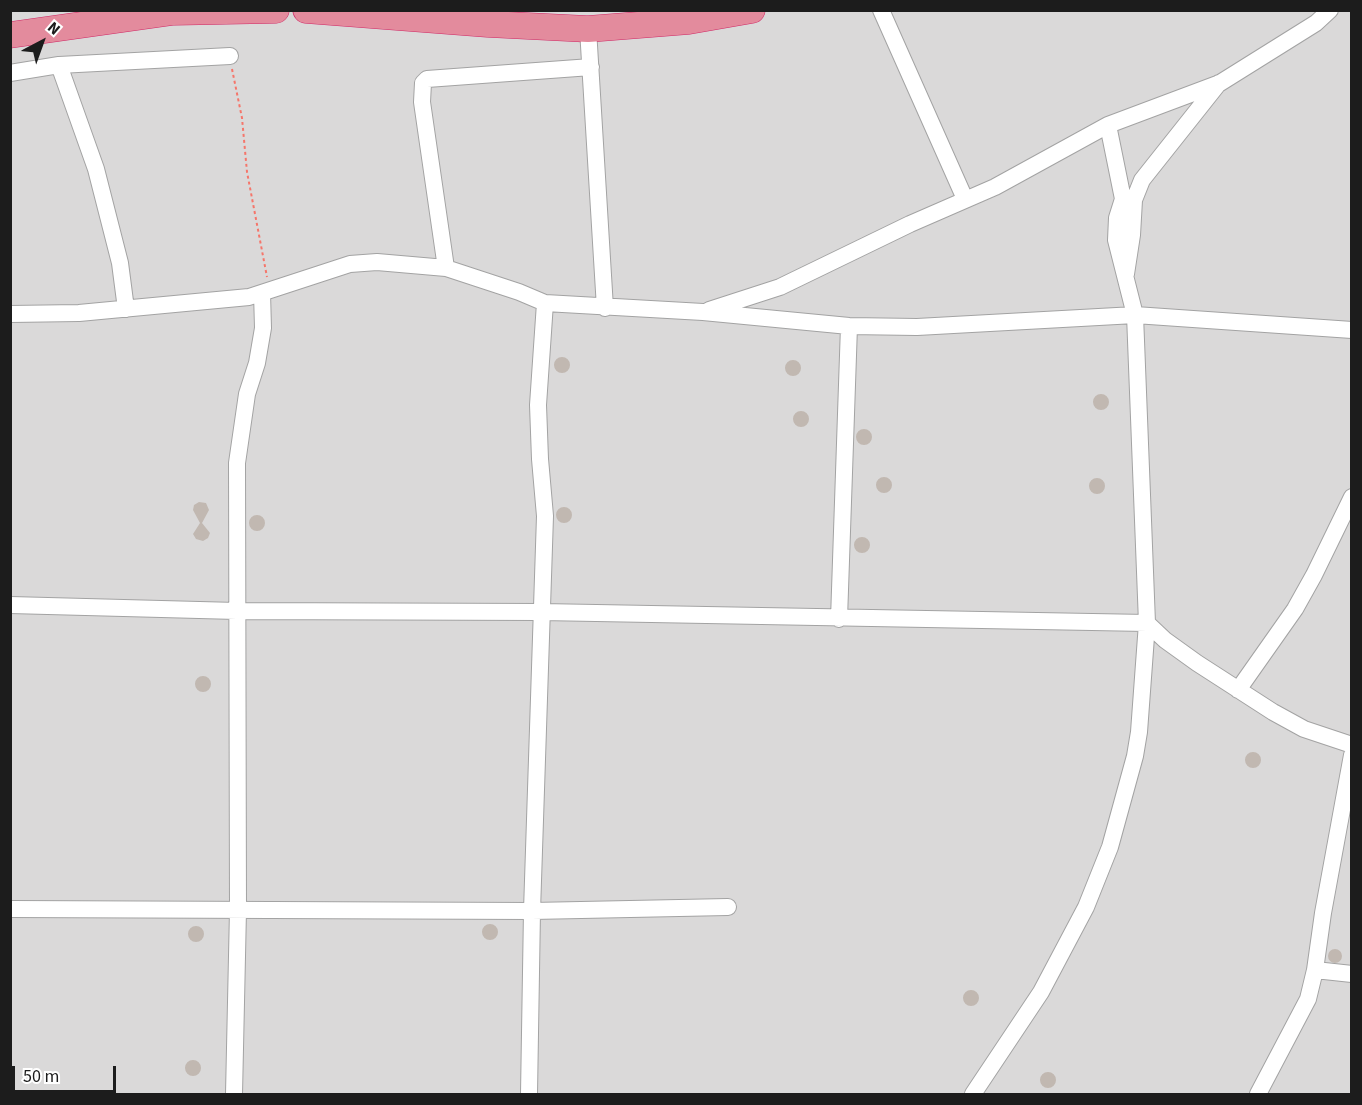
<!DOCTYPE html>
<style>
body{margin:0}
#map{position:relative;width:1362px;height:1105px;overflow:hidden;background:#ede9e2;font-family:"Source Sans 3",sans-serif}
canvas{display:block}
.frame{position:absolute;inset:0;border:12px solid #1c1c1c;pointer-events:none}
.north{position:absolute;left:12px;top:12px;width:60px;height:60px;-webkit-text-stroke:4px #fff;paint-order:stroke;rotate:41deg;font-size:16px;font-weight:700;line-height:24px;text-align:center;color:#1c1c1c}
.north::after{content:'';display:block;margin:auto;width:21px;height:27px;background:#1c1c1c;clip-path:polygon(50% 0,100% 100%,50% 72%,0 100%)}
.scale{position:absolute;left:12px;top:1066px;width:104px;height:27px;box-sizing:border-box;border:3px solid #1c1c1c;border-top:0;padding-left:8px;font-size:18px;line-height:21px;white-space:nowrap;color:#1c1c1c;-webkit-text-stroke:4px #fff;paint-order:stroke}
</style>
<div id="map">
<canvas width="1362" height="1105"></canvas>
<div class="frame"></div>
<div class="north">N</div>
<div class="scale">50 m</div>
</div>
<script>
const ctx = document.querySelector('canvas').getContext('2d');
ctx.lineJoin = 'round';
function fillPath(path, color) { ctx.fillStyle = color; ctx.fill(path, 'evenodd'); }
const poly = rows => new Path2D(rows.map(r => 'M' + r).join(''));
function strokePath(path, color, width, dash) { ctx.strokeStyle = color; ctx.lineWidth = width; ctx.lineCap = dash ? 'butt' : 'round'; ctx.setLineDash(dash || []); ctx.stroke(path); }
const residential = poly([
 [11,11,1351,11,1351,1094,11,1094]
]);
const building = poly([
 '554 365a8 8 0 1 1 16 0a8 8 0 1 1-16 0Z',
 '785 368a8 8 0 1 1 16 0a8 8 0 1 1-16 0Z',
 '1093 402a8 8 0 1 1 16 0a8 8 0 1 1-16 0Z',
 '793 419a8 8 0 1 1 16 0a8 8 0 1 1-16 0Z',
 '856 437a8 8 0 1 1 16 0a8 8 0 1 1-16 0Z',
 '876 485a8 8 0 1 1 16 0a8 8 0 1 1-16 0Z',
 '1089 486a8 8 0 1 1 16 0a8 8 0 1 1-16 0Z',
 [199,502,206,503,209,510,202,523,210,533,208,538,203,541,196,539,193,534,200,523,193,510,194,505],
 '556 515a8 8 0 1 1 16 0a8 8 0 1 1-16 0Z',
 '249 523a8 8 0 1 1 16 0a8 8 0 1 1-16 0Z',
 '854 545a8 8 0 1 1 16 0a8 8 0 1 1-16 0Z',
 '195 684a8 8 0 1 1 16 0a8 8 0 1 1-16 0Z',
 '1245 760a8 8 0 1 1 16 0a8 8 0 1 1-16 0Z',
 '482 932a8 8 0 1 1 16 0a8 8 0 1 1-16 0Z',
 '188 934a8 8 0 1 1 16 0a8 8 0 1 1-16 0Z',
 '1328 956a7 7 0 1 1 14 0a7 7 0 1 1-14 0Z',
 '963 998a8 8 0 1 1 16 0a8 8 0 1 1-16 0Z',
 '185 1068a8 8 0 1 1 16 0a8 8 0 1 1-16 0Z',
 '1040 1080a8 8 0 1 1 16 0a8 8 0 1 1-16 0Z'
]);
const path = poly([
 [232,69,242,118,247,172,267,277]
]);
const minor = poly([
 [881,10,965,199],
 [588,29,605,308],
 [59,65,96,169,120,263,126,309],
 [10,73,59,65,230,56],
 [446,268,422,102,423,83,427,79,591,67],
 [1126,274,1132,235,1134,200,1142,180,1219,83],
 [709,310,780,287,910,224,995,187,1108,125,1220,83,1316,23,1330,10],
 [10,314,79,313,249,297,350,264,377,262,446,268,519,292,545,303,703,312,849,326,917,327,1135,315,1352,330],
 [10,605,237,611,541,612,1147,623,1165,640,1197,663,1273,712,1304,729,1352,745],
 [839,619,849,326],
 [1238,690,1295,609,1314,575,1352,497],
 [10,909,532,911,728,907],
 [1315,970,1352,974],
 [234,1094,238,910,237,463,247,394,257,363,263,328,262,293],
 [529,1094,532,911,545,516,540,459,538,405,545,303],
 [973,1094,1041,992,1086,907,1110,847,1135,756,1139,732,1147,623,1135,315,1116,240,1117,218,1123,199,1108,125],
 [1258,1094,1308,999,1315,970,1323,913,1352,755]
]);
const highway = poly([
 [306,10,488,24,588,29,689,21,752,10],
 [10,35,173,12,276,10]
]);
fillPath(residential, '#dad9d9');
fillPath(building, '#c1b8b1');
strokePath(minor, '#a3a3a3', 18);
strokePath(highway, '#d02966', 27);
strokePath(path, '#f5766b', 2, [3, 3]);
strokePath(minor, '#fff', 16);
strokePath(highway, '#e38b9d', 26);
</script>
